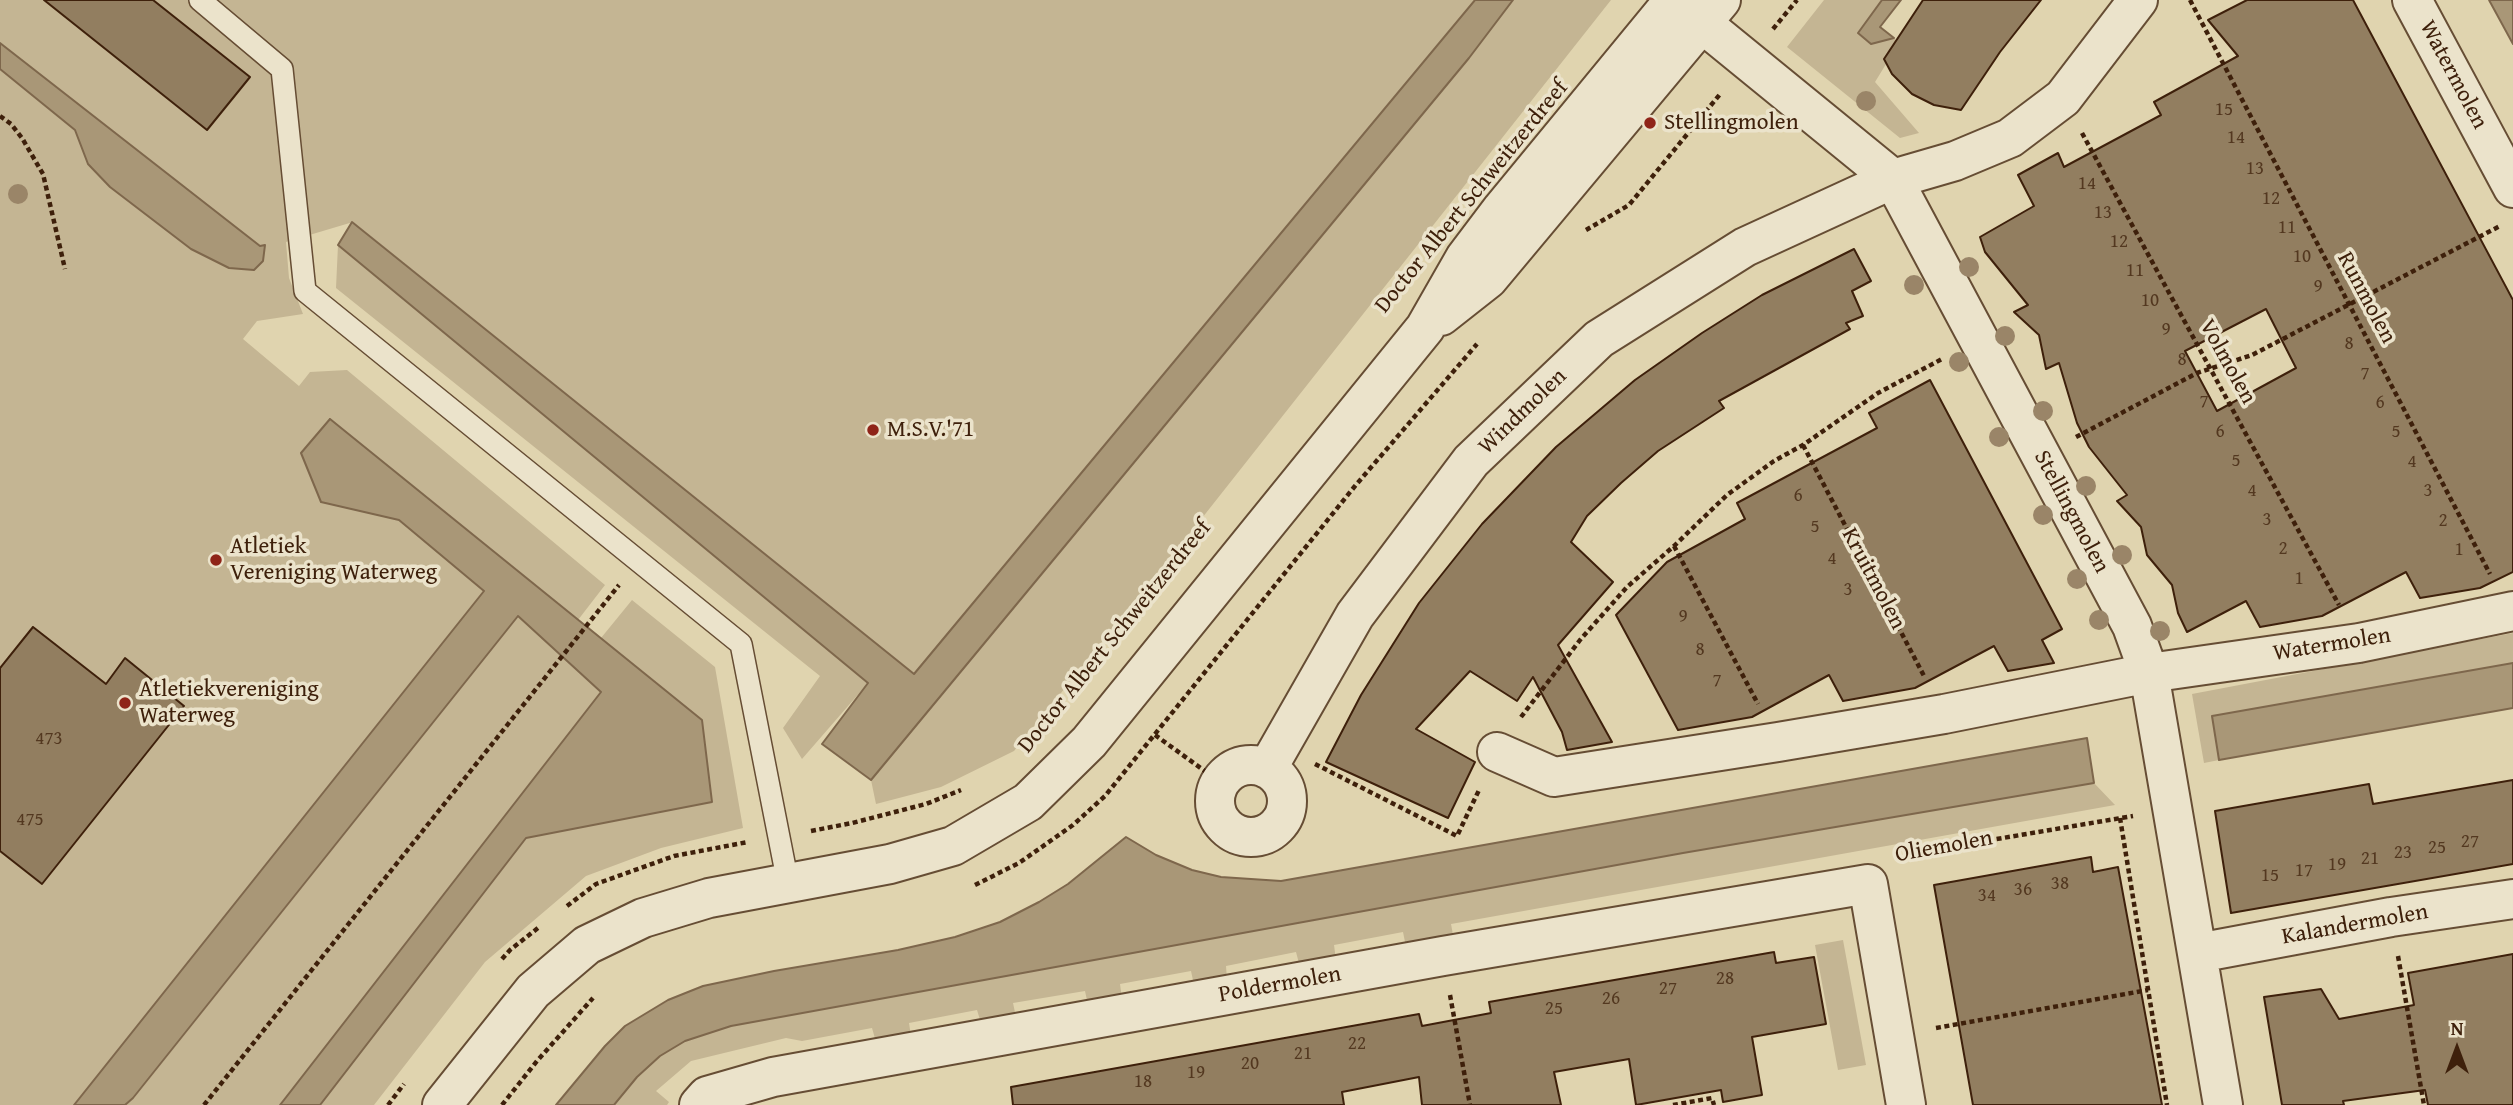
<!DOCTYPE html>
<style>
body{margin:0}
#map{position:relative;width:2513px;height:1105px;overflow:hidden;background:#e0d4af;font-family:"Gentium Book Plus",serif}
canvas{display:block}
.north{position:absolute;left:2422px;top:1014px;width:70px;height:70px;-webkit-text-stroke:5px #ebe3cb;paint-order:stroke;rotate:0deg;font-size:19px;font-weight:700;line-height:28px;text-align:center;color:#3e200b}
.north::after{content:'';display:block;margin:auto;width:24px;height:32px;background:#3e200b;clip-path:polygon(50% 0,100% 100%,50% 72%,0 100%)}
</style>
<div id="map">
<canvas width="2513" height="1105"></canvas>
<div class="north">N</div>
</div>
<script>
const ctx = document.querySelector('canvas').getContext('2d');
ctx.lineJoin = 'round';
function fillPath(path, color) { ctx.fillStyle = color; ctx.fill(path, 'evenodd'); }
const poly = rows => new Path2D(rows.map(r => 'M' + r).join(''));
function strokePath(path, color, width, dash) { ctx.strokeStyle = color; ctx.lineWidth = width; ctx.lineCap = dash ? 'butt' : 'round'; ctx.setLineDash(dash || []); ctx.stroke(path); }
function write(font, color, halo, rows, align = 'center') {
  ctx.font = font + ' "Gentium Book Plus",serif'; ctx.lineWidth = 7; ctx.setLineDash([]); ctx.textBaseline = 'middle'; ctx.strokeStyle = halo; ctx.fillStyle = color; for (const [text, x, y, turn = 0] of rows) {
    ctx.save(); ctx.translate(x, y); ctx.rotate((+turn || 0) * Math.PI / 180); ctx.textAlign = isNaN(turn) ? turn : align; if (halo) ctx.strokeText(text, 0, 0); ctx.fillText(text, 0, 0); ctx.restore();
  }
}
const green = poly([
 [0,0,1475,0,914,674,353,222,286,242,289,278,303,314,257,321,243,339,299,386,310,372,347,370,605,585,578,620,330,419,321,502,399,520,485,591,74,1105,0,1105,0,50,75,131,88,163,110,187,191,249,229,268,264,245,260,246,0,43],
 [1513,0,1611,0,1176,551,1014,751,941,787,876,804,871,780,1469,58],
 [1824,0,1882,0,1872,15,1871,44,1894,38,1899,43,1875,82,1919,133,1900,138,1787,47],
 [338,245,868,683,802,759,783,728,820,676,336,288],
 [632,600,715,667,743,828,661,848,586,876,485,962,374,1105,320,1105,526,838,712,802,702,720,601,638],
 [519,615,602,692,280,1105,125,1105,134,1098],
 [2513,633,2513,663,2212,716,2219,760,2204,763,2192,694],
 [2094,783,2115,805,1451,924,1454,940,1406,947,1403,932,1334,945,1336,960,1300,967,1296,952,1226,966,1227,980,1194,985,1191,971,1120,984,1122,999,1088,1005,1085,991,1013,1003,1016,1017,981,1023,977,1010,909,1023,911,1036,876,1042,872,1028,802,1041,786,1038,691,1061,656,1091,669,1102,667,1105,614,1105,637,1077,660,1056,685,1041,731,1026,1683,853],
 [1843,940,1866,1065,1838,1070,1815,945]
]);
const water = poly([
 [1475,0,1513,0,1469,58,871,780,822,744,868,683,338,245,352,222,914,674,1475,0],
 [1882,0,1901,0,1880,27,1894,38,1871,44,1858,33,1882,0],
 [2489,0,2513,0,2513,44,2489,0],
 [0,43,260,246,265,245,263,261,254,270,229,268,191,249,110,187,88,164,75,130,0,69,0,43],
 [330,419,702,720,712,802,526,838,320,1105,280,1105,601,692,518,616,133,1098,125,1105,74,1105,484,591,399,520,321,502,301,453,330,419],
 [2513,663,2513,708,2219,760,2212,716,2513,663],
 [2087,738,2094,783,1683,853,731,1026,685,1041,660,1056,637,1077,614,1105,556,1105,605,1046,625,1026,668,1000,703,986,774,971,898,950,955,937,1000,922,1039,902,1068,884,1126,837,1156,855,1192,870,1221,877,1281,881,2087,738]
]);
const building = poly([
 [44,0,153,0,250,77,207,130,44,0],
 [1923,0,2041,0,2000,52,1961,110,1934,105,1912,94,1892,74,1884,59,1923,0],
 [2247,0,2353,0,2513,300,2513,572,2480,588,2420,598,2406,572,2322,616,2260,627,2246,601,2187,632,2178,613,2172,585,2147,555,2141,527,2117,501,2127,495,2089,447,2077,423,2059,363,2046,369,2039,335,2014,312,2028,305,1985,252,1980,237,2034,206,2018,175,2058,153,2064,167,2161,115,2154,102,2238,56,2208,20,2247,0],
 [2266,309,2296,368,2217,411,2185,351,2266,309],
 [1854,249,1871,281,1852,291,1863,316,1846,323,1850,329,1719,401,1724,408,1658,451,1621,483,1587,516,1571,542,1613,582,1558,645,1612,742,1567,750,1562,732,1533,677,1517,701,1470,671,1416,729,1475,762,1448,818,1326,762,1361,695,1419,603,1482,524,1556,447,1635,380,1702,333,1762,295,1854,249],
 [1930,380,2062,629,2042,640,2054,663,2008,671,1994,646,1915,688,1843,701,1829,675,1752,717,1678,730,1616,615,1667,562,1745,519,1737,503,1877,428,1869,413,1930,380],
 [33,627,106,684,125,658,184,706,42,884,0,851,0,668,33,627],
 [2513,780,2513,864,2231,913,2215,811,2369,784,2373,804,2513,780],
 [2091,857,2093,872,2118,867,2162,1105,1973,1105,1934,885,2091,857],
 [1774,952,1776,963,1814,957,1826,1024,1752,1037,1762,1095,1723,1102,1721,1090,1636,1105,1629,1059,1554,1072,1561,1105,1422,1105,1419,1077,1342,1092,1344,1105,1013,1105,1011,1087,1419,1014,1422,1026,1491,1013,1489,1002,1774,952],
 [2513,954,2513,1105,2428,1105,2425,1090,2343,1101,2344,1105,2282,1105,2264,997,2321,989,2339,1019,2414,1005,2408,973,2513,954]
]);
const path = poly([
 [2190,0,2490,574],
 [1773,29,1797,0],
 [0,116,11,124,22,138,43,174,65,269],
 [2082,133,2339,605],
 [1586,230,1629,205,1721,93],
 [2076,437,2197,373,2252,355,2500,226],
 [1803,445,1924,676],
 [1674,546,1758,704],
 [1521,717,1580,640,1627,587,1674,546,1727,495,1774,461,1803,445,1878,393,1942,359],
 [1155,735,1220,782],
 [1315,764,1457,836,1480,788],
 [2120,818,2167,1105],
 [811,831,852,823,926,804,961,790],
 [1896,856,2133,816],
 [975,885,1019,863,1073,825,1105,796,1355,486,1477,344],
 [567,906,596,884,674,856,748,842],
 [2398,956,2424,1105],
 [502,959,510,950,538,928],
 [1450,995,1470,1105],
 [1936,1028,2148,990],
 [204,1105,619,585],
 [388,1105,404,1084],
 [502,1105,537,1061,593,998],
 [1673,1105,1712,1098,1714,1105]
]);
const service = poly([
 [200,0,282,69,305,291,741,644,788,883]
]);
const minor = poly([
 [2412,0,2513,188],
 [1676,2,1893,179,2132,626,2149,673,2223,1105],
 [1497,752,1554,777,1778,742,1944,714,2149,673,2359,643,2513,611],
 '1215 801a36 36 0 1 1 72 0a36 36 0 1 1-72 0Z',
 [1267,769,1355,615,1471,461,1599,339,1745,247,1893,179,1955,161,2010,138,2063,98,2138,0],
 [2198,953,2391,917,2513,899],
 [699,1105,707,1096,773,1077,1443,956,1868,884,1906,1105]
]);
const tertiary = poly([
 [1441,316,1488,279,1721,0],
 [442,1105,533,991,587,945,643,918,709,898,890,864,953,846,1028,802,1089,742,1425,328,1465,258,1502,209,1674,0]
]);
const trees = [
 [1866,101],
 [18,194],
 [1969,267],
 [1914,285],
 [2005,336],
 [1959,362],
 [2043,411],
 [1999,437],
 [2086,486],
 [2043,515],
 [2122,555],
 [2077,579],
 [2099,620],
 [2160,631]
];
const markers = [
 [1650,123,7,"#8f2418"],
 [873,430,7,"#8f2418"],
 [216,560,7,"#8f2418"],
 [125,703,7,"#8f2418"]
];
const numberNames = [
 ["15",2224,110],
 ["14",2236,138],
 ["13",2255,169],
 ["14",2087,184],
 ["12",2271,199],
 ["13",2103,213],
 ["11",2287,228],
 ["12",2119,242],
 ["10",2302,257],
 ["11",2135,271],
 ["9",2318,287],
 ["10",2150,301],
 ["9",2166,330],
 ["8",2349,344],
 ["8",2182,360],
 ["7",2365,374],
 ["7",2204,402],
 ["6",2380,403],
 ["6",2220,432],
 ["5",2396,432],
 ["5",2236,461],
 ["4",2412,462],
 ["4",2252,491],
 ["3",2428,491],
 ["6",1798,496],
 ["3",2267,520],
 ["2",2443,521],
 ["5",1815,527],
 ["2",2283,549],
 ["1",2459,550],
 ["4",1832,559],
 ["1",2299,579],
 ["3",1848,590],
 ["9",1683,617],
 ["8",1700,650],
 ["7",1717,681],
 ["473",49,739],
 ["475",30,820],
 ["27",2470,842],
 ["25",2437,848],
 ["23",2403,853],
 ["21",2370,859],
 ["19",2337,865],
 ["17",2304,871],
 ["15",2270,876],
 ["38",2060,884],
 ["36",2023,890],
 ["34",1987,896],
 ["28",1725,979],
 ["27",1668,989],
 ["26",1611,999],
 ["25",1554,1009],
 ["22",1357,1044],
 ["21",1303,1054],
 ["20",1250,1064],
 ["19",1196,1073],
 ["18",1143,1082]
];
const streetNames = [
 ["Watermolen",2453,75,62],
 ["Doctor Albert Schweitzerdreef",1472,197,-51],
 ["Runmolen",2366,298,62],
 ["Volmolen",2227,362,61],
 ["Windmolen",1523,412,-44],
 ["Stellingmolen",2071,512,62],
 ["Kruitmolen",1873,579,62],
 ["Doctor Albert Schweitzerdreef",1115,637,-51],
 ["Watermolen",2332,645,-9],
 ["Oliemolen",1944,847,-10],
 ["Kalandermolen",2355,925,-10],
 ["Poldermolen",1280,985,-10]
];
const poiNames = [
 ["Stellingmolen",1664,123],
 ["M.S.V.'71",887,430],
 ["Atletiek",230,547],
 ["Vereniging Waterweg",230,573],
 ["Atletiekvereniging",139,690],
 ["Waterweg",139,716]
];
fillPath(green, '#c4b593');
fillPath(water, '#a99777');
strokePath(water, '#7e674c', 2);
fillPath(building, '#927e60');
strokePath(building, '#3e200b', 2);
strokePath(service, '#664d34', 24);
strokePath(minor, '#664d34', 42);
strokePath(tertiary, '#664d34', 42);
strokePath(path, '#3e200b', 4.5, [5, 3.5]);
strokePath(service, '#ebe3cb', 21);
strokePath(minor, '#ebe3cb', 38);
strokePath(tertiary, '#ebe3cb', 38);
ctx.fillStyle = '#9a8568';
for (const [x, y] of trees) { ctx.beginPath(); ctx.arc(x, y, 10, 0, 2 * Math.PI); ctx.fill(); }
for (const [x, y, r, color] of markers) { const dot = new Path2D(); dot.arc(x, y, r, 0, 2 * Math.PI); ctx.fillStyle = color; ctx.fill(dot); strokePath(dot, '#ebe3cb', 2.5); }
write('19px', '#533820', null, numberNames);
write('23px', '#3e200b', '#ebe3cb', streetNames);
write('23px', '#3e200b', '#ebe3cb', poiNames, 'left');
</script>
